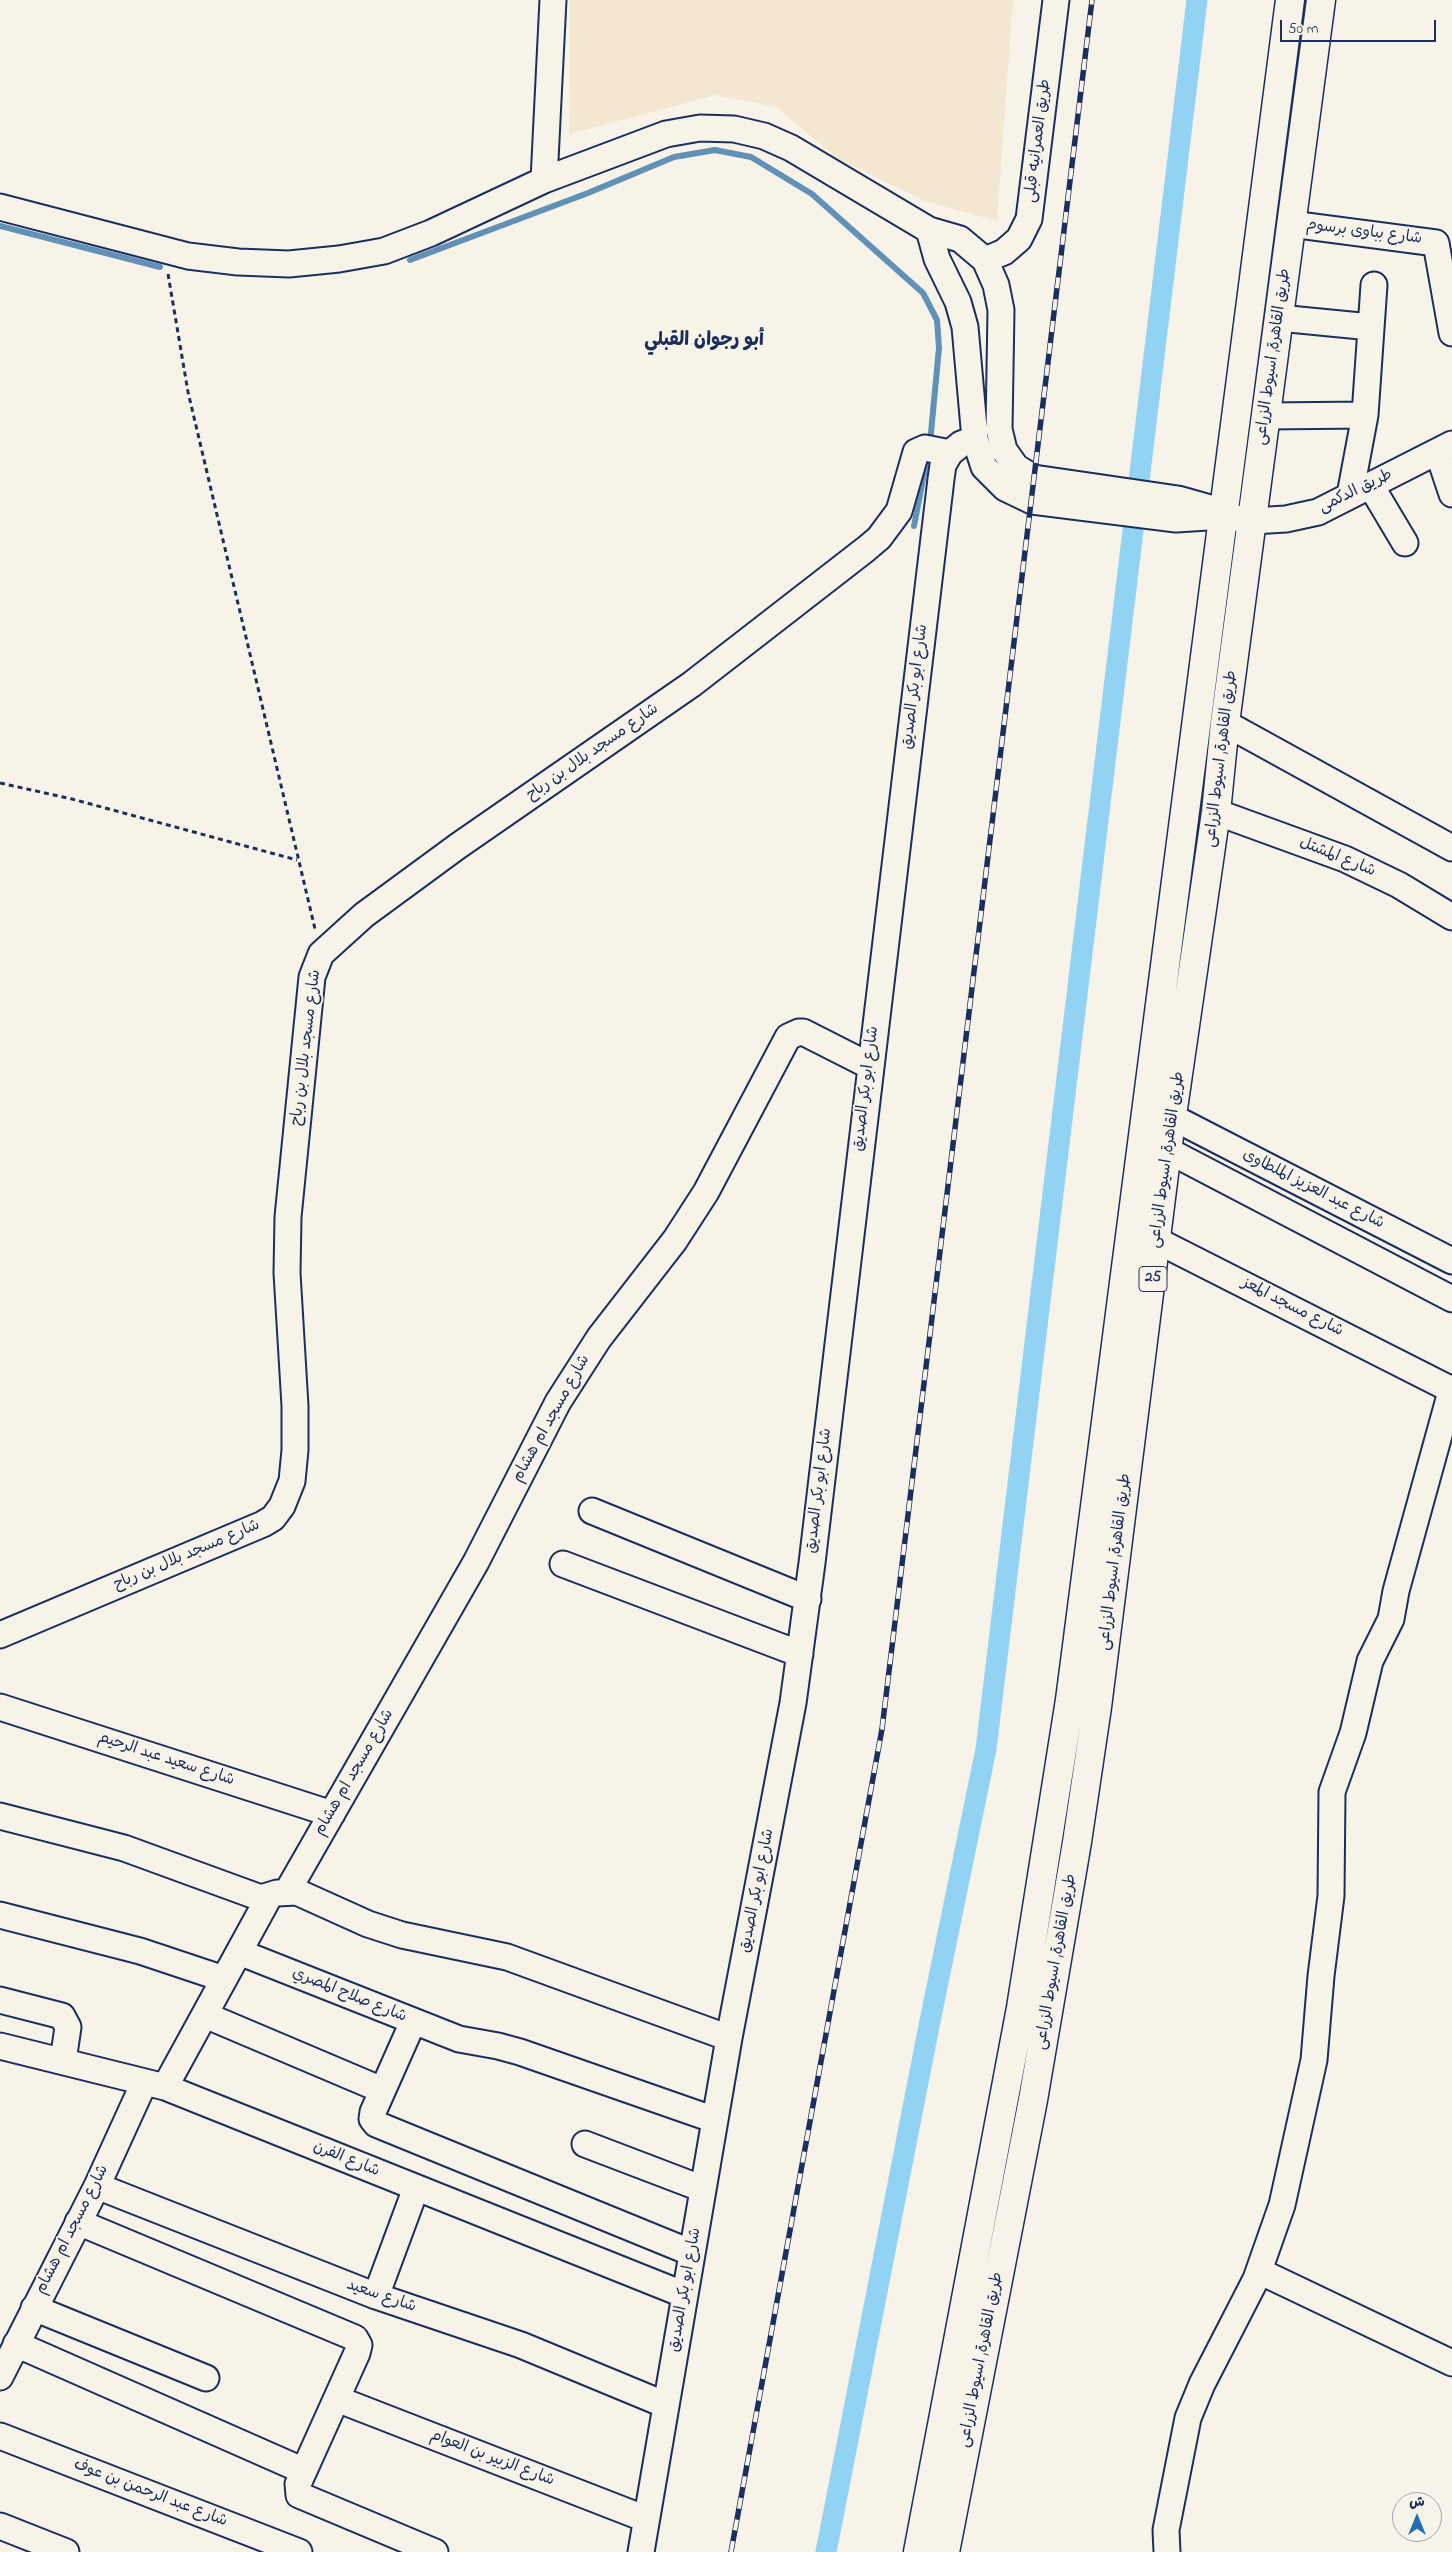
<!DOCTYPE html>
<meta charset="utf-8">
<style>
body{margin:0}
#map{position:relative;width:1452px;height:2552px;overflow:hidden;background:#f7f3e8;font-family:"Indie Flower","Playpen Sans Arabic",sans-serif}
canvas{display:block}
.north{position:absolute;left:1392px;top:2492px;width:50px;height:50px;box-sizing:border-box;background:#f7f3e8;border:1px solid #9fa5b1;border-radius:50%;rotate:0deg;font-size:14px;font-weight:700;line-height:20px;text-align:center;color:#1b2f5e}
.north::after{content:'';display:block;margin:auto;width:18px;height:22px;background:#1f6fb2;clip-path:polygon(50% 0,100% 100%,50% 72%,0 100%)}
.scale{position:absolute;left:1280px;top:20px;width:156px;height:22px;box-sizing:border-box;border:2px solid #1b2f5e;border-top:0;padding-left:6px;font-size:15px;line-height:18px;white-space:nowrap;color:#1b2f5e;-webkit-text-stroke:4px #f7f3e8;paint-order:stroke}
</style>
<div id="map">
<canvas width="1452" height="2552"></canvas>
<div class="north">ش</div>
<div class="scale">50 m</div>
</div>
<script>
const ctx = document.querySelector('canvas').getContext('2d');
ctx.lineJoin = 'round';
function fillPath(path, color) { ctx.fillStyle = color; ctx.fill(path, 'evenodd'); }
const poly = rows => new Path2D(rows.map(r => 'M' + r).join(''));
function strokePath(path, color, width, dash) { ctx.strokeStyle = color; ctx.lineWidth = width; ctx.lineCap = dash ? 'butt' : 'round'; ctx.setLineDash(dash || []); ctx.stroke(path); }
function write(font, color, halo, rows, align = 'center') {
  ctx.font = font + ' "Indie Flower","Playpen Sans Arabic",sans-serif'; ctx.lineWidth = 4; ctx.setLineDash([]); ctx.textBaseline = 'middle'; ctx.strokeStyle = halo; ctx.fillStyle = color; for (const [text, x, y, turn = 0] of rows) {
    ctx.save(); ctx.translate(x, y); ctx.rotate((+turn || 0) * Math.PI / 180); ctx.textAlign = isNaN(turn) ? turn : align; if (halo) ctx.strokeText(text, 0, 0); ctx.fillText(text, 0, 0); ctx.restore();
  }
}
const built = poly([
 [570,0,1013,0,997,221,925,201,838,159,776,107,715,95,569,134]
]);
const stream = poly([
 [0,226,160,267],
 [410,260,588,193,674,157,715,150,751,157,812,194,923,293,937,320,939,348,930,443],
 [914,526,928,453]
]);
const canal = poly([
 [826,2552,929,2026,986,1749,1197,0]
]);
const path = poly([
 [168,274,188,392,315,929],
 [0,783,72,799,297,860]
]);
const minor = poly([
 [544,180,553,0],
 [0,207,188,256,238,262,289,264,339,259,384,251,431,233,544,180,666,134,700,128,734,129,764,136,791,148,929,230,960,239,985,260,996,285,1001,310,999,429,1004,450,1016,467,1034,478,1178,499,1210,508,1224,516,1252,521,1286,519,1318,512,1452,444],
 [1291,224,1436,243,1452,333],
 [929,230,937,259,958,302,965,327,975,439,984,467,1005,488,1032,501,1176,519,1224,516],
 [985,260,1004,252,1019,239,1029,219,1056,0],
 [1279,318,1371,327],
 [1266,416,1365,415],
 [1438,452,1452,494],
 [1371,486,1405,543],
 [1350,495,1365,415,1374,285],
 [1225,723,1452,848],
 [1216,812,1345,859,1399,885,1452,917],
 [1174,1118,1452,1261],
 [1167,1150,1452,1299],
 [1138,1231,1452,1390],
 [592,1511,808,1599],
 [563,1564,800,1654],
 [0,1635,263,1524,273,1518,282,1506,292,1481,295,1450,295,1406,287,1273,288,1217,312,977,321,954,364,915,458,846,692,684,866,549,879,538,899,511,916,452,925,448,950,453],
 [0,1707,332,1814],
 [0,1816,124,1848,261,1898,277,1893,297,1892,368,1924,402,1935,507,1957,729,2038],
 [287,1892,476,1562,558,1402,599,1338,675,1240,706,1192,788,1037,799,1032,803,1032,870,1066],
 [0,1915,140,1951,224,1979],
 [239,1952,459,2039,498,2046,520,2052,715,2120],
 [0,2000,62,2016,68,2027,63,2061],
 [205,2015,382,2090],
 [413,2022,373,2112,372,2119,376,2124,692,2253],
 [0,2046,165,2087,685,2295],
 [165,2087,269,1897],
 [585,2144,703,2189],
 [97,2186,376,2296,521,2345,666,2405],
 [78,2222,355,2338,359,2345,357,2353,298,2484,299,2495,435,2552],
 [1259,2271,1452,2363],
 [376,2296,416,2188],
 [34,2308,206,2378],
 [16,2344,304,2471],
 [0,2377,97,2186,144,2083],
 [337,2399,646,2519],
 [0,2436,299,2552],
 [0,2526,66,2552],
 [641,2552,729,2038,793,1703,812,1563,941,479,943,465,950,453,961,444,975,439],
 [1167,2552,1166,2530,1188,2418,1202,2384,1256,2279,1282,2205,1314,2060,1321,1976,1331,1896,1332,1792,1353,1733,1370,1661,1391,1619,1396,1591,1452,1388]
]);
const highway = poly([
 [918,2552,1021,2008,1070,1700,1290,0],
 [945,2552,1033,2100,1077,1842,1097,1707,1167,1150,1216,812,1225,723,1321,0]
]);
const rail = poly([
 [731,2552,882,1729,1092,0]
]);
const shields = [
 [1153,1279,28]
];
const shieldNames = [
 ["25",1153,1279]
];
const streetNames = [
 ["طريق العمرانيه قبلى",1039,141,-83],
 ["شارع بباوى برسوم",1364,233,7],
 ["طريق القاهرة, اسيوط الزراعى",1274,357,-82],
 ["طريق الدكمى",1356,492,-26],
 ["شارع ابو بكر الصديق",916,687,-83],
 ["شارع مسجد بلال بن رباح",593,753,-35],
 ["طريق القاهرة, اسيوط الزراعى",1222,759,-83],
 ["شارع المشتل",1337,858,22],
 ["شارع مسجد بلال بن رباح",307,1048,-83],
 ["شارع ابو بكر الصديق",867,1089,-83],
 ["طريق القاهرة, اسيوط الزراعى",1168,1160,-82],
 ["شارع عبد العزيز الملطاوى",1313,1190,27],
 ["شارع مسجد المعز",1292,1308,27],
 ["شارع مسجد ام هشام",552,1419,-61],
 ["شارع ابو بكر الصديق",820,1491,-83],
 ["شارع مسجد بلال بن رباح",187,1556,-23],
 ["طريق القاهرة, اسيوط الزراعى",1116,1562,-83],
 ["شارع سعيد عبد الرحيم",166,1760,18],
 ["شارع مسجد ام هشام",355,1773,-60],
 ["شارع ابو بكر الصديق",758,1891,-79],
 ["طريق القاهرة, اسيوط الزراعى",1057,1962,-80],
 ["شارع صلاح المصري",349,1996,22],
 ["شارع الفرن",346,2160,22],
 ["شارع مسجد ام هشام",73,2230,-63],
 ["شارع ابو بكر الصديق",686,2290,-80],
 ["شارع سعيد",381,2297,19],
 ["طريق القاهرة, اسيوط الزراعى",982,2360,-79],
 ["شارع الزبير بن العوام",492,2459,21],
 ["شارع عبد الرحمن بن عوف",150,2494,21]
];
const quarterNames = [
 ["أبو رجوان القبلي",704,342]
];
fillPath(built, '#f4e7d2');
strokePath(stream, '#6291b8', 6);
strokePath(canal, '#92d3f4', 21);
strokePath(minor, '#1b2f5e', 29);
strokePath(highway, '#1b2f5e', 31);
strokePath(path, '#1b2f5e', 3, [5, 4]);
strokePath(minor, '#f7f3e8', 25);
strokePath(highway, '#f7f3e8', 28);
strokePath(rail, '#1b2f5e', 5.5);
strokePath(rail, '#f7f3e8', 4, [11]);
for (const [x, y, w] of shields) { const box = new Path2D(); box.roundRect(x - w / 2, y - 12.5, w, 25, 4); ctx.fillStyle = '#f7f3e8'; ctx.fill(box); strokePath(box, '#1b2f5e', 1); }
write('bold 15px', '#1b2f5e', null, shieldNames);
write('16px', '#1b2f5e', '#f7f3e8', streetNames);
write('bold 19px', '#1b2f5e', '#f7f3e8', quarterNames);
</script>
